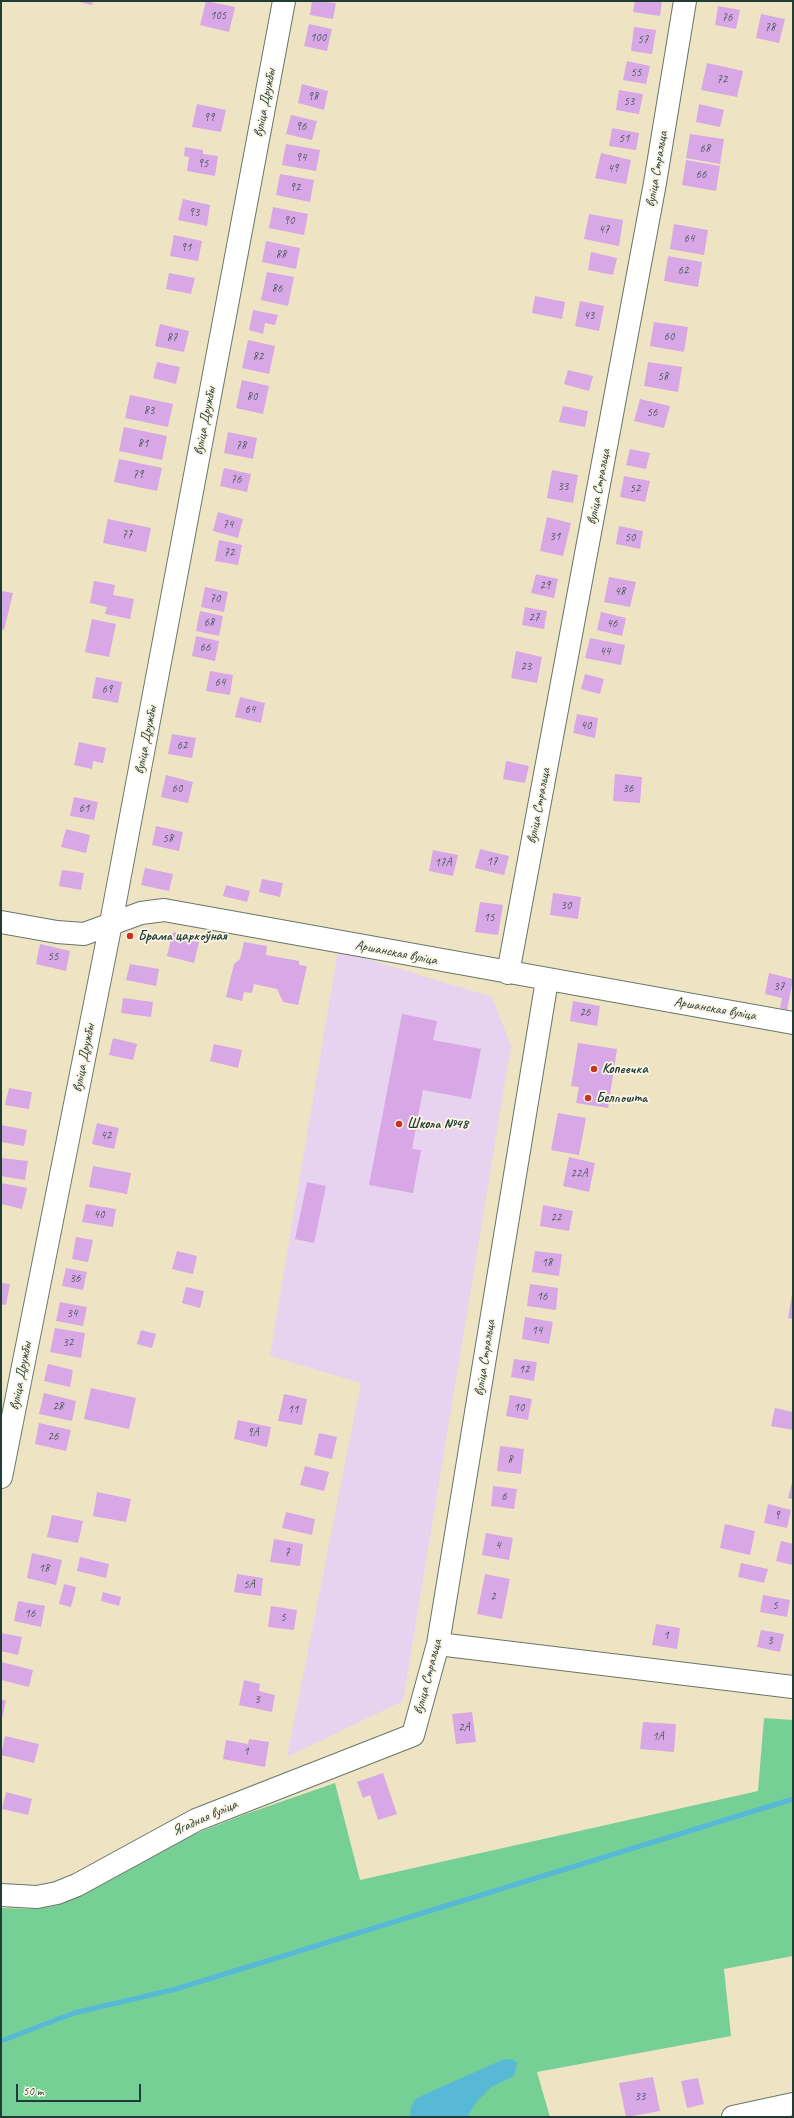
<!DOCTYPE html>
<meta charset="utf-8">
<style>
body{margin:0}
#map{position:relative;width:794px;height:2118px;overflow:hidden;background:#eee4c4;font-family:Caveat,sans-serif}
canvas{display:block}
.frame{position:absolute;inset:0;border:2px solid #1f3d34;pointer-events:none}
.scale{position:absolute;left:16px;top:2084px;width:125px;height:18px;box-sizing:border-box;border:2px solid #1f3d34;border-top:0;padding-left:5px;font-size:12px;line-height:14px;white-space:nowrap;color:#1f3d34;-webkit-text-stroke:3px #fcf5e5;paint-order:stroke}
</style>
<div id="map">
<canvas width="794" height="2118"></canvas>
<div class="frame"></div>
<div class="scale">50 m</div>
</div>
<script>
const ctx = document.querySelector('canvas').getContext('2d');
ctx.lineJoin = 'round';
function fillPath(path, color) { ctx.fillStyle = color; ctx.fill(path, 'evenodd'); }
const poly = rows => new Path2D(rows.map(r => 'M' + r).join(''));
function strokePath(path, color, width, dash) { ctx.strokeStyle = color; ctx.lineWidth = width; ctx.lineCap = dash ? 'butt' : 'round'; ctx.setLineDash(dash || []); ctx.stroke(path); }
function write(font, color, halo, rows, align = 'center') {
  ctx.font = font + ' Caveat,sans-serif'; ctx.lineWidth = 3.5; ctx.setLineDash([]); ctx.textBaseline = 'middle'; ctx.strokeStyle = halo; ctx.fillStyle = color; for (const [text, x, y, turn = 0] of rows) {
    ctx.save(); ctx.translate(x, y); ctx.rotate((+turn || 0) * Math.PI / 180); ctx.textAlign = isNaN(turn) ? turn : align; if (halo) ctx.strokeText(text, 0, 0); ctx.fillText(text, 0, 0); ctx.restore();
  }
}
const built = poly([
 [338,950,492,997,511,1046,403,1701,287,1757,361,1383,270,1356]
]);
const green = poly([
 [764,1718,793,1720,793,1956,724,1969,731,2036,537,2072,550,2117,1,2117,1,1908,36,1909,58,1905,80,1896,154,1854,192,1835,246,1814,335,1783,360,1880,758,1791]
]);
const water = poly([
 [512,2059,517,2063,514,2076,491,2087,477,2101,467,2117,410,2117,411,2106,416,2099,423,2095,502,2060]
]);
const stream = poly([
 [1,2041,74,2013,176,1989,793,1799]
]);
const building = poly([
 [79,1,93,1,92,5,79,2],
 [206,1,235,7,229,32,200,25],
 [312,1,336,3,333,19,310,15],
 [635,1,662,1,660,16,633,12],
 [718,6,740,10,736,29,715,25],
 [761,14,785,19,779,43,756,38],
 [309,24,332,29,327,51,304,46],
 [634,27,656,30,652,54,631,51],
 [627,61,650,66,646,84,623,80],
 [707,63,743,71,737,97,701,90],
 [302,84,328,91,324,110,298,103],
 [619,90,643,94,639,114,616,110],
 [197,104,226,110,221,132,192,127],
 [699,104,724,110,720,127,696,122],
 [291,115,317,121,312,140,286,134],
 [612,128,639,133,636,150,609,146],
 [690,134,724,139,720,164,686,158],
 [286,144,320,150,316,171,282,165],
 [185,147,203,150,203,154,218,156,215,176,187,171,189,157,184,156],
 [601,153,631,160,626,184,595,178],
 [686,160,720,166,716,191,682,185],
 [280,174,314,180,310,202,276,195],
 [183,199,210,205,207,226,178,220],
 [273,207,308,214,304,235,269,228],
 [589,214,623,220,619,246,584,239],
 [674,224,708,230,704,255,670,249],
 [174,235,202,241,198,261,170,256],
 [266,241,300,248,296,269,262,262],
 [591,252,617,258,613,275,588,270],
 [668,256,702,262,698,287,664,281],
 [267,272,294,277,288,306,261,300],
 [169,273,195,278,191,294,166,289],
 [535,296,565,302,562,319,532,313],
 [580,301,604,306,599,331,575,326],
 [253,310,278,315,275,325,265,323,263,334,249,330],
 [654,322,688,327,684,352,650,346],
 [160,324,189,331,184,352,155,346],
 [248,340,275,346,269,374,242,368],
 [157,362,180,367,176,384,153,378],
 [648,362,682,367,678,392,644,386],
 [568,370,593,376,589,391,564,384],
 [242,380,269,386,263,414,236,408],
 [130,395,173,404,168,427,125,418],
 [640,399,670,406,664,428,634,421],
 [563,406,588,411,585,427,559,422],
 [124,427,167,436,162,460,119,451],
 [228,432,257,438,253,459,224,453],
 [630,449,650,453,646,469,626,465],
 [119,459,162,468,157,491,114,482],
 [224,468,251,474,247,492,220,486],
 [552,470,578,475,573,503,547,498],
 [624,476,650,481,645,502,620,497],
 [218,512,243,519,238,538,213,531],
 [547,517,571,523,563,556,540,551],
 [108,519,151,528,146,552,103,543],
 [619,526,643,531,640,549,616,544],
 [219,540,242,545,238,565,215,561],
 [536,574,558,579,554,598,531,593],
 [609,577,636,582,630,607,604,602],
 [94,581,115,585,113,595,134,599,130,619,105,614,107,607,90,603],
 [205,587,228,592,224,612,201,607],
 [1,591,13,593,4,630,1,629],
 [525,607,547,611,544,629,522,625],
 [200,611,223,616,219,636,196,631],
 [601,612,626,618,622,636,597,630],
 [92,619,116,624,109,657,85,652],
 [196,636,219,641,215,661,192,656],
 [590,638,625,645,621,665,585,658],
 [516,651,542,657,537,683,511,678],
 [210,671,233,675,230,695,206,691],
 [585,674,604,679,600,694,581,689],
 [96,677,122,682,118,703,92,698],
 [240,697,265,703,261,723,235,717],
 [577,714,598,718,595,738,573,733],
 [172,734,196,738,192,758,168,754],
 [79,742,106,748,103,763,93,761,92,769,74,765],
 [506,761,529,766,525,783,503,779],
 [615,774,642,777,640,803,613,801],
 [166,775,193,782,188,803,161,797],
 [74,797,98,802,94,820,70,816],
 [156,826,183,832,179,851,152,845],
 [66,829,90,835,86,853,61,847],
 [480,849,509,856,504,875,475,868],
 [433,850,458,855,453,876,429,871],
 [145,868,173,874,169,891,141,885],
 [62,870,84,873,81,890,59,886],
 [262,879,283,883,280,897,259,892],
 [226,885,250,891,247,902,223,896],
 [553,893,581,897,578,919,550,915],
 [480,902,503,905,498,935,475,932],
 [173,932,200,938,194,963,167,956],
 [244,942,267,946,266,955,299,961,299,965,307,966,298,1005,283,1002,277,989,254,984,252,993,244,992,242,1001,226,997,234,964,240,959],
 [40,944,70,951,66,971,36,964],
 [130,964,159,969,156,986,126,980],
 [769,973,793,979,787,1010,780,1008,782,998,765,994],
 [123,998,153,1002,151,1017,121,1013],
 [573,1001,600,1006,597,1026,570,1021],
 [402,1014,437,1021,433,1040,481,1049,471,1099,423,1090,412,1149,421,1150,413,1193,369,1185],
 [113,1038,137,1044,133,1060,109,1055],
 [578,1043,617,1049,608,1108,576,1103,579,1087,571,1086],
 [214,1044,242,1050,238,1068,210,1061],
 [9,1088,32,1092,29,1109,5,1105],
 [558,1113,586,1118,579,1155,551,1150],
 [97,1123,119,1128,114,1149,92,1144],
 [1,1125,27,1130,24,1146,1,1142],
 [569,1157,595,1163,589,1192,563,1186],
 [2,1158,28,1161,25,1180,1,1176],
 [93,1166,131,1173,127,1194,89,1187],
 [307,1182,326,1186,314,1243,295,1239],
 [1,1183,27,1188,22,1209,1,1204],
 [86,1204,116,1209,113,1227,82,1222],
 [543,1205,573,1211,569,1231,540,1226],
 [76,1237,93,1240,88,1262,72,1259],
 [177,1251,197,1256,193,1274,172,1269],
 [535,1251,562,1254,559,1276,532,1272],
 [66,1268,87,1272,83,1290,62,1286],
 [1,1283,10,1284,6,1305,1,1304],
 [530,1284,558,1288,556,1310,527,1306],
 [186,1287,204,1291,200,1308,182,1303],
 [792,1294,793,1295,793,1319,788,1318],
 [60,1302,87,1307,83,1326,56,1321],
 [525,1317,553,1322,549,1344,522,1339],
 [55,1328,85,1333,81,1358,50,1352],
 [141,1330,156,1334,152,1348,137,1344],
 [514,1359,537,1362,534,1381,511,1377],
 [48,1364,73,1370,70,1387,44,1381],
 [91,1388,136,1398,129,1429,84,1419],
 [44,1393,76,1401,72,1421,39,1414],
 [284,1394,307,1399,302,1425,278,1421],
 [510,1395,532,1399,528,1420,506,1416],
 [775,1408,793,1412,793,1430,771,1426],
 [238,1420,271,1427,267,1447,234,1439],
 [39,1423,71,1430,66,1451,35,1444],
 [319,1433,337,1437,332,1459,314,1455],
 [500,1446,524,1449,521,1474,497,1471],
 [305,1466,329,1472,324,1491,300,1485],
 [793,1479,793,1499,788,1498],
 [493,1486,517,1489,514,1509,491,1506],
 [97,1492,131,1499,126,1522,93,1516],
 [768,1504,791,1510,787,1528,764,1523],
 [286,1512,315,1519,312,1535,282,1528],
 [52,1515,83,1521,78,1543,47,1537],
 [725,1524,755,1531,750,1555,720,1548],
 [486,1533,513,1538,509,1560,482,1555],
 [274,1539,303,1544,300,1566,270,1562],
 [781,1541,793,1544,793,1565,776,1561],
 [32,1553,62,1560,56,1585,27,1578],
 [80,1557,109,1564,106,1578,77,1571],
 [741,1563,768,1569,764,1583,738,1577],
 [237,1574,263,1578,261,1596,234,1592],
 [485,1574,510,1579,502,1619,477,1614],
 [64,1584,76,1587,71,1607,59,1604],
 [103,1592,121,1597,119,1606,101,1601],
 [763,1595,790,1600,787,1617,760,1612],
 [18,1601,45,1606,41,1627,14,1621],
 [271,1606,297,1610,294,1630,268,1627],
 [656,1624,680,1628,677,1649,652,1645],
 [761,1630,784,1634,780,1652,757,1647],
 [1,1633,22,1637,18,1655,1,1651],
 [1,1662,33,1670,29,1687,1,1680],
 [244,1680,260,1684,259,1691,275,1695,272,1712,239,1705],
 [1,1699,6,1701,2,1718,1,1718],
 [472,1712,476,1742,456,1744,452,1714],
 [643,1722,676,1724,674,1752,640,1749],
 [5,1736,39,1744,34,1763,1,1755],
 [249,1739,269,1742,265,1767,223,1759,226,1740,248,1744],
 [383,1773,397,1814,378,1820,370,1795,363,1798,357,1782],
 [6,1792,32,1799,28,1815,2,1809],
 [653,2077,660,2111,626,2117,619,2083],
 [698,2078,704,2104,687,2108,681,2081]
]);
const minor = poly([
 [1,922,57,932,84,934,141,913,164,910,793,1023],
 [508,973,655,183,685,1],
 [1,1477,111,923,284,1],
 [438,1644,793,1687],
 [1,1895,37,1897,57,1893,77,1885,196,1820,413,1735,438,1644,547,980],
 [733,2117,793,2104]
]);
const markers = [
 [130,936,4,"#c8321e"],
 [594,1069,4,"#c8321e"],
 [588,1098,4,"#c8321e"],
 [399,1124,4,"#c8321e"]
];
const numberNames = [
 ["105",218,16],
 ["76",727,18],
 ["78",770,28],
 ["100",318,38],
 ["57",643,40],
 ["55",636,73],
 ["72",722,80],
 ["98",313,97],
 ["53",629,102],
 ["99",209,118],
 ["96",301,127],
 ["51",624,139],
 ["68",705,149],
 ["94",301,158],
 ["95",203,164],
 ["49",613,169],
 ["66",701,175],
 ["92",295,188],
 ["93",194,213],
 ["90",289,221],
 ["47",604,230],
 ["64",689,239],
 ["91",186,248],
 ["88",281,255],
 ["62",683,271],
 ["86",277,289],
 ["43",589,316],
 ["60",669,337],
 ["87",172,338],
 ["82",258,357],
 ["58",663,377],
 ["80",252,397],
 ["83",149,411],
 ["56",652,413],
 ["81",143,444],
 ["78",241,446],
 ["79",138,475],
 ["76",236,480],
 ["33",563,487],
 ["52",635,489],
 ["74",228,525],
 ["77",127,535],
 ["31",555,537],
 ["50",630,538],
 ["72",229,553],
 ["29",545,586],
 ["48",620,592],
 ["70",215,599],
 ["27",534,618],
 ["68",209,623],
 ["46",612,624],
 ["66",205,648],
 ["44",605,652],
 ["23",526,667],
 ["64",220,683],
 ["69",107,690],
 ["64",250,710],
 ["40",586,726],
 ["62",182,746],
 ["60",177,789],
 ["36",628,789],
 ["61",84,809],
 ["58",168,839],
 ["17",492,862],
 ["17А",443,863],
 ["30",566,906],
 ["15",489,918],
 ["55",53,957],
 ["37",779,987],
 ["26",585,1013],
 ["42",106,1136],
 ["22А",579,1174],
 ["40",99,1215],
 ["22",556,1218],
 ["18",547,1263],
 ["36",75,1279],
 ["16",542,1297],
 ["34",72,1314],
 ["14",537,1331],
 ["32",68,1343],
 ["12",524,1370],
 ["28",58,1407],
 ["10",519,1408],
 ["11",293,1410],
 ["9А",253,1433],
 ["26",53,1437],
 ["8",510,1460],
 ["6",504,1497],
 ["9",777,1516],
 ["4",498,1546],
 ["7",287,1553],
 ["18",44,1569],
 ["5А",249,1585],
 ["2",493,1597],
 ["5",775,1606],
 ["16",30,1614],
 ["5",283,1618],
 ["1",666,1636],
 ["3",770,1641],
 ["3",257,1700],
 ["2А",464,1728],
 ["1А",658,1737],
 ["1",246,1752],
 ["33",640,2097]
];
const streetNames = [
 ["вуліца Дружбы",265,103,-79],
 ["вуліца Стральца",657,169,-80],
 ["вуліца Дружбы",205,421,-79],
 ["вуліца Стральца",599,487,-79],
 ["вуліца Дружбы",146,740,-79],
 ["вуліца Стральца",539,806,-79],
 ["Аршанская вуліца",396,953,11],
 ["Аршанская вуліца",715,1009,10],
 ["вуліца Дружбы",84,1058,-79],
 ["вуліца Стральца",485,1358,-81],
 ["вуліца Дружбы",21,1376,-79],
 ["вуліца Стральца",428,1677,-75],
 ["Ягадная вуліца",205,1818,-24]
];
const poiNames = [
 ["Брама царкоўная",138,936],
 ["Копеечка",602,1069],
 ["Белпошта",596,1098],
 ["Школа №48",407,1124]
];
fillPath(built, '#e7d2ef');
fillPath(green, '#76cf95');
fillPath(water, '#58b9d7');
strokePath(stream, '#58b9d7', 5);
fillPath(building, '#d7a8e5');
strokePath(minor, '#677766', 24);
strokePath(minor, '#fff', 22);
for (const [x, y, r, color] of markers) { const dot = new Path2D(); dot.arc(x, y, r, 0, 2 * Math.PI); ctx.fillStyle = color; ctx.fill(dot); strokePath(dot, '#fcf5e5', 1.5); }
write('12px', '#4d5860', null, numberNames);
write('14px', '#1f3d34', '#fcf5e5', streetNames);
write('bold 14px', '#1f3d34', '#fcf5e5', poiNames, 'left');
</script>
